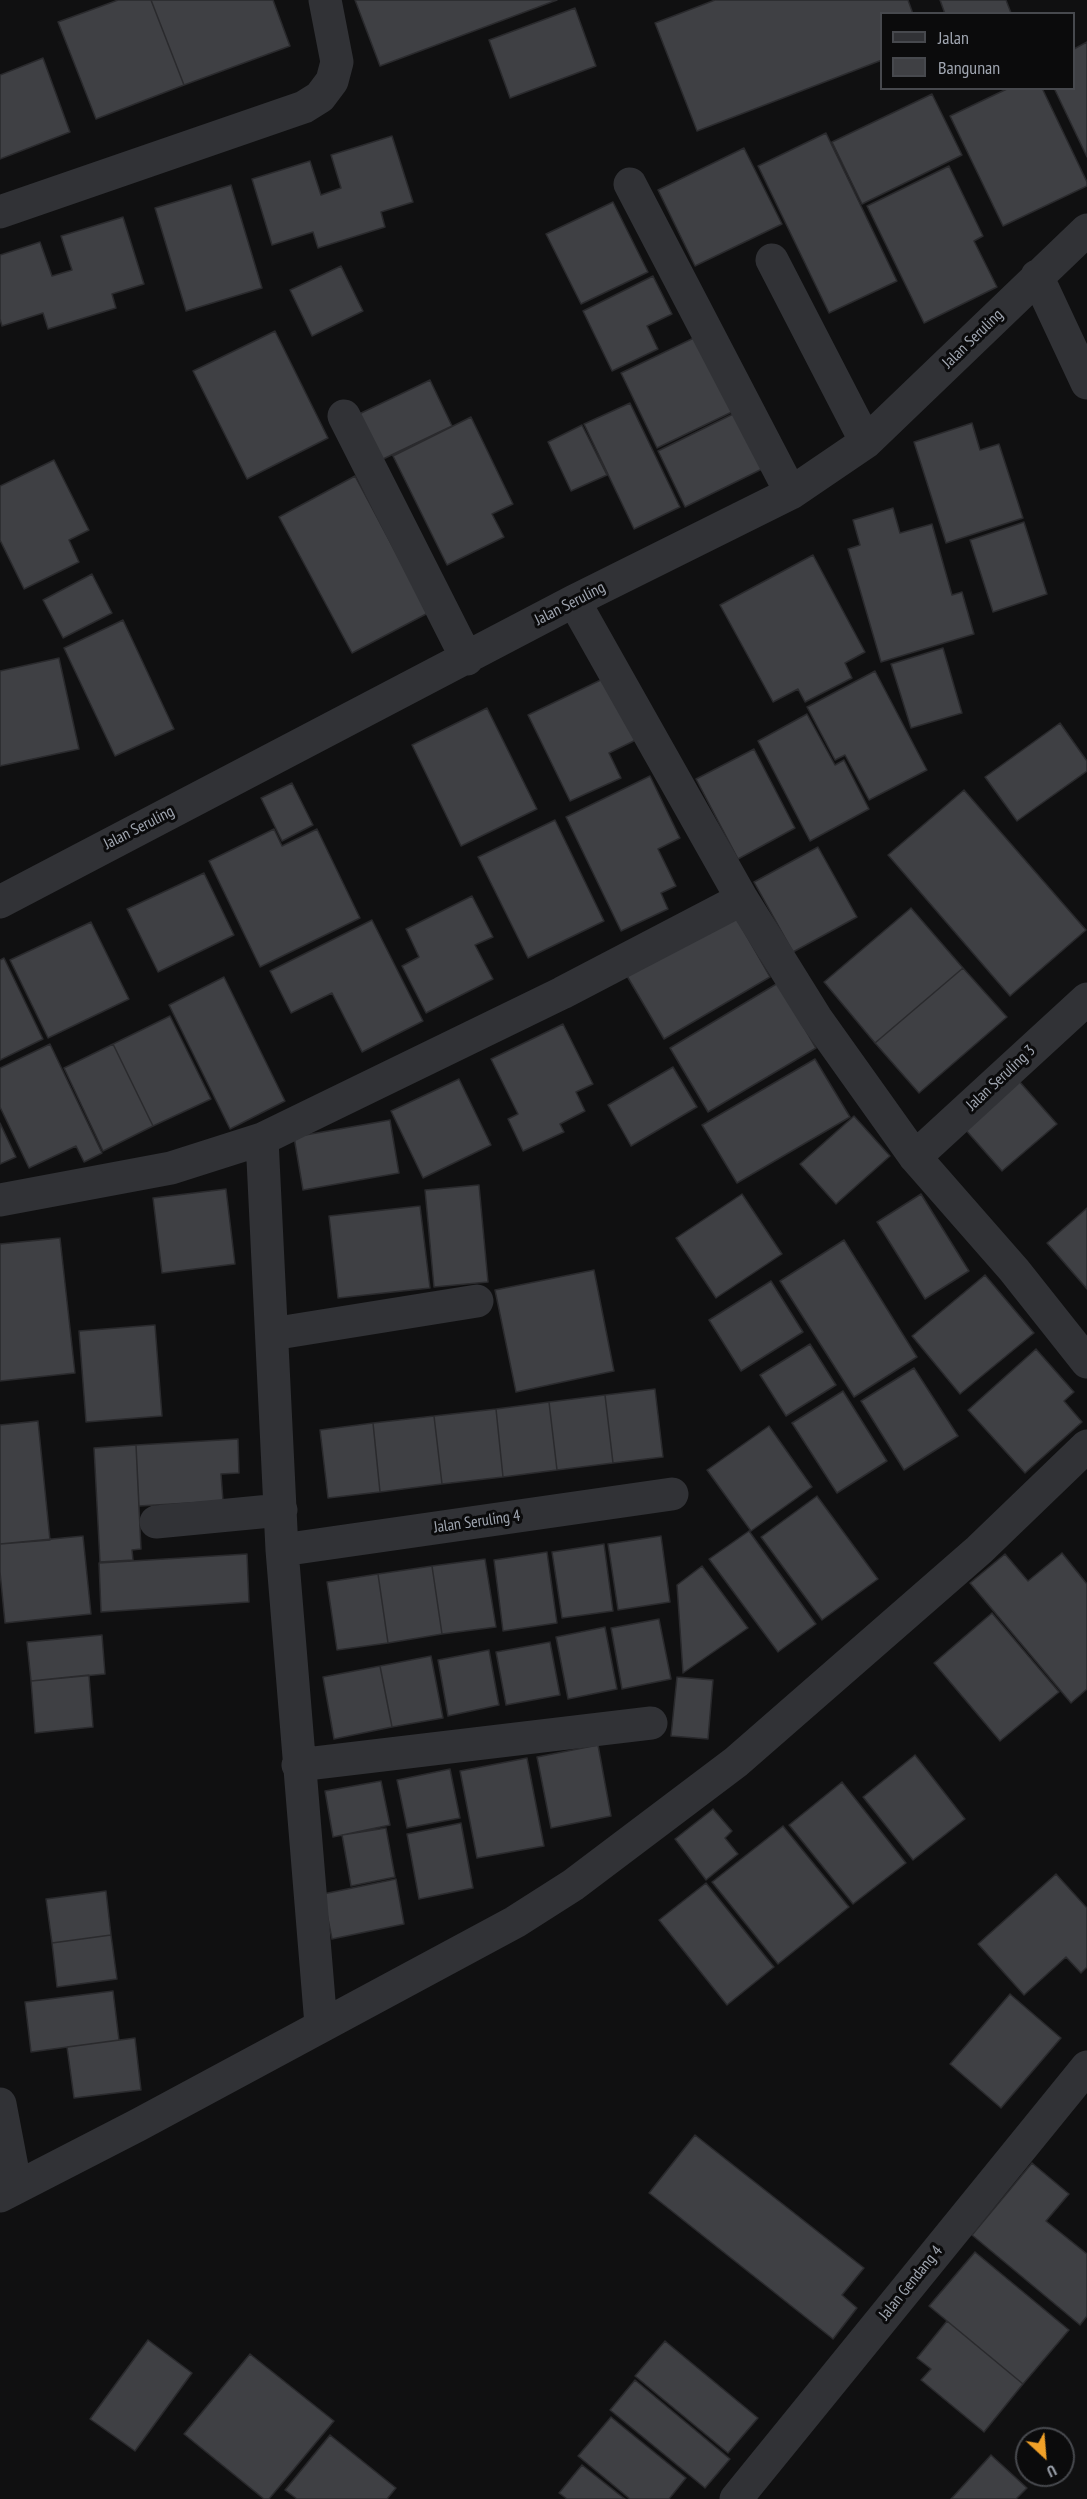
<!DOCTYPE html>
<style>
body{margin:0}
#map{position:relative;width:1087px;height:2499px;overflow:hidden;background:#101011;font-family:"PT Sans Narrow",sans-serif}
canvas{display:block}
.legend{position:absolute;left:880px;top:12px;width:195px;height:78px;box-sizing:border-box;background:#0b0b0c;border:2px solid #47494e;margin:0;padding:8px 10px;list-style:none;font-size:18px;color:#a1a7b2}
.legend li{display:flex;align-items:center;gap:12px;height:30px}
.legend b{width:30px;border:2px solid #47494e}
.north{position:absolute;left:1015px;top:2427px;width:60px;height:60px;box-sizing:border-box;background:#0b0b0c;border:2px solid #47494e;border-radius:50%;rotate:154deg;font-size:16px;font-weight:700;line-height:24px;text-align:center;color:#a1a7b2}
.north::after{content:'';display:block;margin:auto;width:21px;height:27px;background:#f1a128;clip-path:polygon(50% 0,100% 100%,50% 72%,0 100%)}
</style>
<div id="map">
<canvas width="1087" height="2499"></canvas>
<ul class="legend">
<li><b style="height:8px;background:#313236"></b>Jalan</li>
<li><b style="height:16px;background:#3f4044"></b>Bangunan</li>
</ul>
<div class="north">U</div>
</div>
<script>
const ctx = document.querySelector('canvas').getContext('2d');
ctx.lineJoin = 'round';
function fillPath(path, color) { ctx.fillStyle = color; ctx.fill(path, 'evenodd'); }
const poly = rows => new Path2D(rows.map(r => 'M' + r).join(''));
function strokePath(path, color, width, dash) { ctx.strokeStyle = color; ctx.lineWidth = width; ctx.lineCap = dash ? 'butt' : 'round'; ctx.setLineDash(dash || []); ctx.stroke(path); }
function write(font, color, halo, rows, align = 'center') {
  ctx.font = font + ' "PT Sans Narrow",sans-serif'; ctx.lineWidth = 6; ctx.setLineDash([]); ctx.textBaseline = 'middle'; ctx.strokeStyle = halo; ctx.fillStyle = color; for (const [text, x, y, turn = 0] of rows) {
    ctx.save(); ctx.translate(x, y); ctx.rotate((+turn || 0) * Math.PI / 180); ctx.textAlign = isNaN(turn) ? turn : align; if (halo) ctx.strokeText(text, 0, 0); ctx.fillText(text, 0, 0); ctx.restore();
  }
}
const building = poly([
 [118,0,151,0,184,85,96,119,58,22,118,0],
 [151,0,273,0,290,46,184,85,151,0],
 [355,0,557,0,380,66,355,0],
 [715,0,908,0,913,14,882,14,882,60,697,131,655,23,715,0],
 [940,0,1006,0,1011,13,945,14,940,0],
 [575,8,596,66,510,98,489,40,575,8],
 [1087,42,1087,157,1054,88,1074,88,1074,49,1087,42],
 [43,58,70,132,0,159,0,75,43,58],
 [1009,88,1042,88,1087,182,1087,186,1003,226,950,116,1009,88],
 [932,94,962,155,862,204,832,142,932,94],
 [826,133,897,281,829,313,758,166,826,133],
 [392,136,413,202,381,212,385,227,318,248,313,232,272,245,252,179,310,161,321,195,341,188,331,155,392,136],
 [744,148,782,224,695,266,658,190,744,148],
 [949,166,983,236,974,241,997,287,924,323,867,206,949,166],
 [231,185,262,288,186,311,155,208,231,185],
 [613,202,648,272,581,304,546,234,613,202],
 [123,217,144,284,112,294,116,308,48,329,43,313,2,326,0,319,0,255,40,242,52,276,72,270,61,236,123,217],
 [341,266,363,311,312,336,290,290,341,266],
 [653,276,672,314,647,326,658,349,612,371,583,311,653,276],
 [275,331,328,438,247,479,193,371,275,331],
 [700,335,736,410,657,448,621,373,700,335],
 [430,380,452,426,379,461,357,415,430,380],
 [630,403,680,507,634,529,584,424,630,403],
 [737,412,764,468,685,507,658,451,737,412],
 [471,417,513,504,492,514,504,537,447,565,393,456,471,417],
 [972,423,980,450,999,444,1023,518,946,543,914,442,972,423],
 [582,425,607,475,571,491,548,442,582,425],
 [54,460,89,530,69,540,79,562,24,589,0,540,0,486,54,460],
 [355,476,428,613,352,653,279,517,355,476],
 [893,508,900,533,932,524,952,595,962,592,974,634,881,662,848,549,860,545,853,520,893,508],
 [1024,522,1047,594,993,612,970,540,1024,522],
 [813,555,865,652,845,663,852,678,805,702,798,689,773,702,720,605,813,555],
 [92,574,112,613,63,638,43,600,92,574],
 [123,620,174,729,115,756,64,648,123,620],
 [943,648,962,713,911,728,891,664,943,648],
 [59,658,79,749,0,766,0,671,59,658],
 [875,671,927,770,869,800,845,755,835,760,807,707,875,671],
 [611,675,642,737,609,753,621,778,570,801,528,715,611,675],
 [487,708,537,809,461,846,412,745,487,708],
 [807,714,835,765,844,760,869,809,810,841,758,741,807,714],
 [1060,723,1087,761,1087,771,1017,821,985,777,1060,723],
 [754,749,795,828,738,859,696,779,754,749],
 [650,776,680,838,658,849,676,886,661,893,668,909,621,931,566,817,650,776],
 [292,783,313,825,282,841,261,798,292,783],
 [964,790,1086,930,1010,996,888,855,964,790],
 [555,820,604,921,528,958,478,857,555,820],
 [274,829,282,846,317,829,360,918,260,967,209,861,274,829],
 [818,847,857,917,793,952,754,882,818,847],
 [204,873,234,935,158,972,127,909,204,873],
 [472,896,493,937,475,945,493,979,426,1013,402,966,419,957,406,929,472,896],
 [911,908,963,968,875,1043,824,982,911,908],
 [734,914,770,977,664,1039,627,976,734,914],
 [372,920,423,1021,362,1052,332,993,291,1013,270,971,372,920],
 [91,922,129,999,48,1038,10,960,91,922],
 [4,958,43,1039,0,1060,0,960,4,958],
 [963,968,1007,1017,919,1093,875,1043,963,968],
 [224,977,285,1101,230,1129,169,1005,224,977],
 [778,983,816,1048,708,1112,670,1048,778,983],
 [170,1016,211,1099,153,1126,113,1044,170,1016],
 [563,1024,593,1084,576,1092,585,1111,560,1124,564,1132,523,1151,508,1119,518,1114,491,1059,563,1024],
 [50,1044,102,1153,84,1162,76,1146,29,1168,0,1107,0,1068,50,1044],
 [113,1044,153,1126,103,1151,64,1068,113,1044],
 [815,1059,850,1117,737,1183,702,1125,815,1059],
 [673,1067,697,1107,631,1146,608,1105,673,1067],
 [459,1079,491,1145,423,1178,391,1111,459,1079],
 [1019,1081,1057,1124,1002,1171,964,1128,1019,1081],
 [854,1116,890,1156,836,1204,800,1164,854,1116],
 [390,1120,399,1173,303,1190,294,1137,390,1120],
 [0,1123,16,1157,0,1164,0,1123],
 [479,1185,488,1282,434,1287,425,1190,479,1185],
 [226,1189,235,1264,162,1273,153,1198,226,1189],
 [742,1194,782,1254,716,1298,676,1238,742,1194],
 [921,1194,969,1271,925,1299,877,1222,921,1194],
 [420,1206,430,1288,338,1298,329,1216,420,1206],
 [1087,1208,1087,1289,1047,1243,1087,1208],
 [60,1238,75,1373,0,1381,0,1244,60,1238],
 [844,1240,917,1357,854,1397,780,1281,844,1240],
 [594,1270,614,1371,516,1392,495,1290,594,1270],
 [985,1275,1034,1333,960,1394,912,1336,985,1275],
 [771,1281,803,1332,741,1371,709,1320,771,1281],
 [155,1325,162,1416,86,1422,79,1331,155,1325],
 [810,1344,836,1385,786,1416,760,1375,810,1344],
 [1036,1349,1074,1392,1064,1401,1082,1422,1025,1473,968,1410,1036,1349],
 [914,1368,958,1436,904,1470,861,1401,914,1368],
 [655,1389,663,1457,613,1463,605,1395,655,1389],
 [843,1391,887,1461,837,1493,792,1423,843,1391],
 [605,1395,613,1463,557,1470,549,1402,605,1395],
 [549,1402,557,1470,503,1477,496,1409,549,1402],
 [496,1409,503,1477,442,1484,434,1416,496,1409],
 [434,1416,442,1484,380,1492,373,1423,434,1416],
 [38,1421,50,1540,0,1544,0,1425,38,1421],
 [373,1423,380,1492,328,1498,320,1430,373,1423],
 [769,1426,812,1487,751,1531,707,1470,769,1426],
 [238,1439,239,1473,221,1474,223,1501,139,1506,136,1445,238,1439],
 [136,1445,141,1549,132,1550,133,1560,100,1562,94,1448,136,1445],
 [817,1496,878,1579,822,1620,761,1537,817,1496],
 [749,1531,816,1624,778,1652,709,1559,749,1531],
 [83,1536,91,1614,5,1623,0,1572,0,1544,83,1536],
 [661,1536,670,1602,618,1610,608,1544,661,1536],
 [604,1544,613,1611,562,1618,552,1552,604,1544],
 [547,1552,557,1623,503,1631,494,1560,547,1552],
 [1062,1553,1087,1584,1087,1689,1071,1703,970,1583,1005,1554,1028,1581,1062,1553],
 [247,1554,249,1602,101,1612,99,1563,247,1554],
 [485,1559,496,1627,442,1634,432,1566,485,1559],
 [432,1566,442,1634,388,1643,378,1574,432,1566],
 [702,1566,748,1628,683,1673,677,1585,702,1566],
 [378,1574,388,1643,337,1650,327,1582,378,1574],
 [992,1613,1059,1692,1000,1741,934,1663,992,1613],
 [659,1619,671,1679,622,1689,611,1628,659,1619],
 [605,1627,617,1689,568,1699,556,1637,605,1627],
 [102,1635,105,1674,31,1681,27,1642,102,1635],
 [550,1642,560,1695,506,1705,496,1652,550,1642],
 [489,1650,499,1705,448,1716,438,1660,489,1650],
 [431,1656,443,1718,392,1727,380,1666,431,1656],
 [380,1666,392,1727,334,1739,323,1677,380,1666],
 [89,1675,93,1727,35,1733,31,1681,89,1675],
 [677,1677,713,1680,708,1739,671,1736,677,1677],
 [598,1745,611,1816,551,1828,537,1757,598,1745],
 [915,1755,965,1819,913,1860,863,1797,915,1755],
 [527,1758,544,1846,477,1858,460,1771,527,1758],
 [450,1769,460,1818,407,1828,397,1780,450,1769],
 [381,1781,390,1825,333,1837,325,1791,381,1781],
 [842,1782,906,1863,853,1904,789,1825,842,1782],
 [713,1809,732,1831,725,1838,738,1854,706,1880,675,1839,713,1809],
 [461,1823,473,1888,419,1899,407,1834,461,1823],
 [783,1826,849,1907,778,1964,712,1882,783,1826],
 [386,1828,395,1877,351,1886,342,1835,386,1828],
 [1056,1874,1087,1908,1087,1967,1081,1973,1066,1957,1024,1995,978,1944,1056,1874],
 [396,1879,404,1924,332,1939,323,1894,396,1879],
 [706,1883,774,1967,727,2005,659,1920,706,1883],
 [106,1891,111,1935,52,1943,46,1899,106,1891],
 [111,1935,117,1979,57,1987,52,1943,111,1935],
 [113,1991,119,2040,31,2052,25,2002,113,1991],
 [1010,1994,1061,2038,1001,2108,950,2064,1010,1994],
 [135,2038,141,2090,74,2098,67,2047,135,2038],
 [695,2135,864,2268,842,2295,857,2308,833,2339,649,2193,695,2135],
 [1032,2163,1069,2194,1046,2221,1087,2254,1087,2316,1080,2325,972,2235,1032,2163],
 [975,2252,1069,2330,1023,2384,929,2306,975,2252],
 [947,2321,1023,2384,984,2432,921,2380,931,2369,917,2358,947,2321],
 [148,2340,192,2373,135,2451,90,2419,148,2340],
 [665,2341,758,2418,728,2453,635,2376,665,2341],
 [250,2354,334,2421,269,2499,264,2499,184,2434,250,2354],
 [635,2380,730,2459,705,2488,610,2410,635,2380],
 [611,2417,686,2478,669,2499,630,2499,578,2456,611,2417],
 [330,2435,396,2488,387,2499,297,2499,285,2490,330,2435],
 [991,2455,1027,2488,1016,2499,951,2499,991,2455],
 [582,2465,625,2499,567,2499,559,2493,582,2465]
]);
const minor = poly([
 [630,184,791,493],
 [0,212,304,107,320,97,332,81,337,62,325,0],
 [772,260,866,442],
 [1037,276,1087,383],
 [344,416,467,659],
 [574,601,742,899],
 [0,902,574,601,791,493,866,442,1087,230],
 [262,1139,562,993,742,899,816,1018,915,1157,1014,1270,1087,1362],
 [915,1157,1087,999],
 [0,1200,171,1168,262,1139,282,1550,321,2025],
 [272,1334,477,1301],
 [156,1522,281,1510],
 [282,1550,672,1494],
 [298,1765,651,1723],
 [0,2104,16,2188],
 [0,2196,138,2125,515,1922,573,1885,736,1762,979,1550,1087,1446],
 [736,2499,1087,2067]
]);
const streetNames = [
 ["Jalan Seruling",973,339,-44],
 ["Jalan Seruling",570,604,-27],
 ["Jalan Seruling",139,828,-27],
 ["Jalan Seruling 3",1001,1078,-43],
 ["Jalan Seruling 4",477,1522,-8],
 ["Jalan Gendang 4",911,2283,-51]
];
fillPath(building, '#3f4044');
strokePath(building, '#2a2a2d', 1.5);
strokePath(minor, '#313236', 33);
write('16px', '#a1a7b2', '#0b0b0c', streetNames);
</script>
